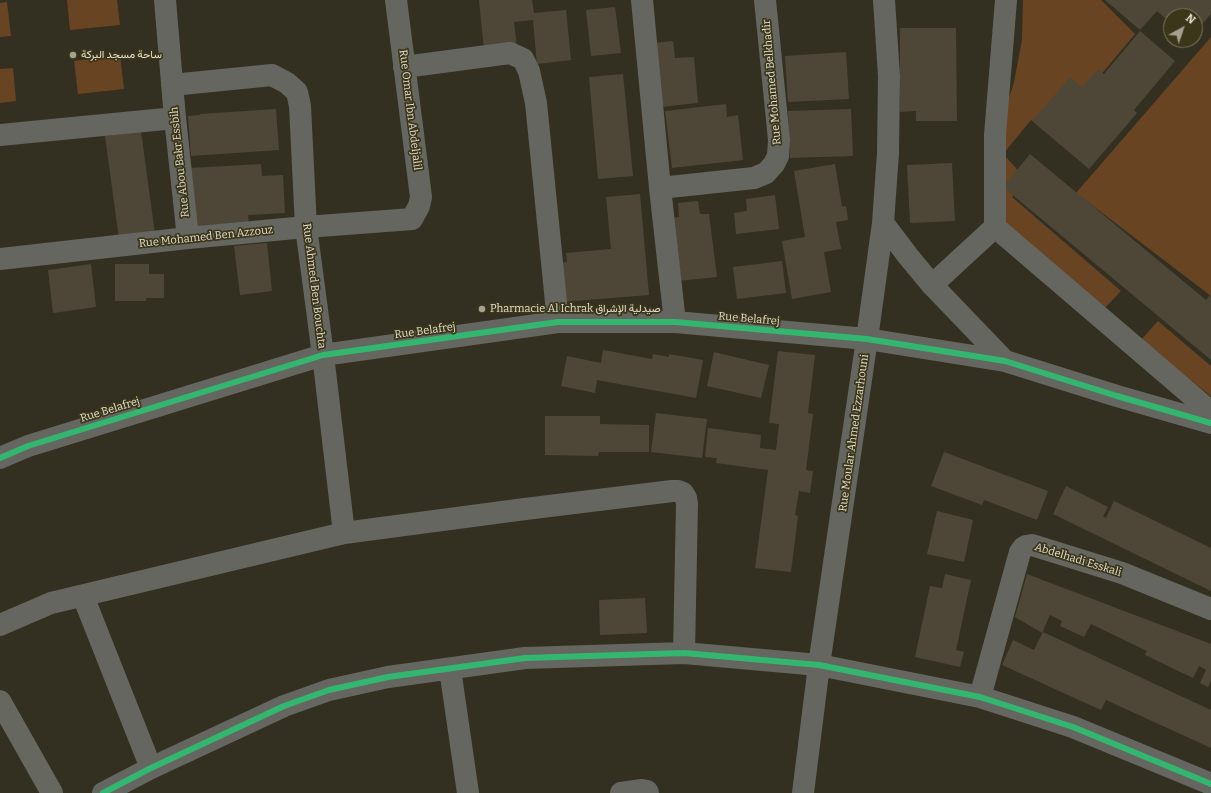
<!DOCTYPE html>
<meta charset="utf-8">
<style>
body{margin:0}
#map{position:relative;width:1211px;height:793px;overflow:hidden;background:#333021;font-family:Bitter,serif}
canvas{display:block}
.north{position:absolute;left:1163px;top:8px;width:40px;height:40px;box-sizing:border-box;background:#3b3519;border:1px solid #7d7961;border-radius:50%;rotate:40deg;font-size:11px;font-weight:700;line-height:16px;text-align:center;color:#e1dece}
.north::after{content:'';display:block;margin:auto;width:14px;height:18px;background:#a4a191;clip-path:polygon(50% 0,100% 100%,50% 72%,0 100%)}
</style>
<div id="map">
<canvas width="1211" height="793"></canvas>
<div class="north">N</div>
</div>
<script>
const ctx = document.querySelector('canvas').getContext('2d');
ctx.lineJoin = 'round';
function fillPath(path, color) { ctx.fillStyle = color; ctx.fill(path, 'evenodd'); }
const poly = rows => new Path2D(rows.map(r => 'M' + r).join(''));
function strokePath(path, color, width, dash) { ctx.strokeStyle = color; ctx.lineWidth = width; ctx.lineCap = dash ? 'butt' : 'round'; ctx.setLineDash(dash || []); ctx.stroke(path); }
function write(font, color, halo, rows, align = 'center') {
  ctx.font = font + ' Bitter,Vazirmatn,serif'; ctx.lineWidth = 3.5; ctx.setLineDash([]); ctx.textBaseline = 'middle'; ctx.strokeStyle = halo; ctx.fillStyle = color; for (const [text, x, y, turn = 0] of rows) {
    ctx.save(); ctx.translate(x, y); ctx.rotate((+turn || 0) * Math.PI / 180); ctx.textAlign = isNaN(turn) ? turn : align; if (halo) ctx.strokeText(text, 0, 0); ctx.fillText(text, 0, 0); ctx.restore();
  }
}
const green = poly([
 [67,0,117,0,120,25,70,30],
 [1023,0,1101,0,1135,34,1052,133,1031,120,1003,154,1028,181,1012,197,1121,291,1104,309,995,218,994,147,1014,82,1022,40],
 [7,2,11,36,0,37,0,3],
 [1211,37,1211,296,1076,193],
 [120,55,124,89,78,94,74,61],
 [13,68,16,101,0,103,0,69],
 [1158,321,1211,366,1211,396,1140,341]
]);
const building = poly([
 [479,0,532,0,534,13,566,10,571,60,537,64,533,20,514,22,517,47,484,50],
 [1105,0,1211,0,1211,14,1195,32,1195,16,1171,16,1171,23,1157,11,1140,30],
 [615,7,621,53,591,56,586,10],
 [900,28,956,28,957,121,916,121,916,111,900,112],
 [1140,31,1175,61,1134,110,1137,113,1089,169,1032,121,1070,77,1082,87,1098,69,1104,74],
 [673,41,675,58,694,57,698,103,661,107,654,43],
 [846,52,849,99,788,102,785,56],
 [623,74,633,176,598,179,589,77],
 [726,104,727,117,738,115,743,160,672,168,665,111],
 [276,109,279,150,191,156,188,116,200,115,200,114],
 [851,109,853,156,790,158,788,111],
 [141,131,155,234,119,239,105,136],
 [1030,154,1206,300,1211,294,1211,360,1003,187],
 [952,163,955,221,910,223,907,165],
 [261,164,262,176,283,175,285,213,248,215,249,224,195,227,191,168],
 [835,164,842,207,846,206,848,220,836,222,841,249,824,252,831,292,792,299,782,241,805,237,794,171],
 [640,194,649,295,561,302,558,263,567,262,566,253,611,249,606,197],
 [775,195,779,229,736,234,734,213,747,211,746,199],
 [698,201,700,214,709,214,717,277,678,281,671,218,679,217,678,203],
 [267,243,272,291,240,295,234,246],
 [782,261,786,293,737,299,733,267],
 [91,264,96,307,53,313,48,270],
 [115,264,149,264,149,274,164,274,164,298,146,298,146,301,115,301],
 [603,350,652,359,653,354,669,357,669,354,703,360,696,398,597,380,595,393,561,386,567,356,601,363],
 [778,351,815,355,808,413,813,414,806,470,813,471,810,493,799,491,795,515,798,516,791,572,755,568,768,470,716,463,717,458,705,457,708,428,761,435,760,448,776,450,779,424,769,423],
 [714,352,769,365,761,398,707,386],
 [656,413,707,419,702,458,651,452],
 [545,416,600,416,600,424,649,425,649,452,599,452,598,456,545,455],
 [944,452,1048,491,1037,520,984,500,982,505,931,486],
 [1066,486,1108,507,1103,516,1106,518,1114,501,1211,548,1211,591,1053,514],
 [937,511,973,520,964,562,927,554],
 [945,574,971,580,956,650,964,652,960,667,915,657,930,586,942,588],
 [1027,574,1211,644,1211,681,1208,687,1200,683,1206,670,1199,666,1193,678,1145,655,1147,651,1091,624,1084,637,1060,626,1062,621,1050,615,1042,633,1015,617],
 [645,598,647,633,600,635,599,600],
 [1043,632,1211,710,1211,748,1106,700,1101,710,1002,665,1013,640,1034,650]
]);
const street = poly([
 [165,0,175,118,188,238],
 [642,0,660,188,675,322],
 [404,67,510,53,523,59,529,71,536,103,558,322],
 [172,85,272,75,287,83,297,92,300,106,306,227,323,355,344,533],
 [0,135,175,118],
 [660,188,754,178,766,173,774,164,778,156,779,140,765,0],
 [883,223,908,256,932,285,1005,361],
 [995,227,1211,412],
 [0,259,188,238,306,227,412,219,419,206,421,197,396,0],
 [932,285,995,227,995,135,1006,0],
 [0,458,28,446,323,355,558,322,675,322,867,339,1005,361,1117,396,1211,423],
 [83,596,151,768],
 [0,625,51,603,344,533,525,509,672,491,678,491,683,493,686,498,687,504,684,653],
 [450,669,468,793],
 [980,697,1020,552,1023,548,1026,546,1032,545,1122,573,1211,609],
 [103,793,151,768,284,706,329,690,388,677,525,658,684,653,819,665,980,697,1073,727,1211,784],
 [621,793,642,790,647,791,648,793],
 [803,793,819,665,867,339,883,223,888,153,889,76,884,0]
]);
const secondary = poly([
 [0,701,52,793]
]);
const cycleway = poly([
 [0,458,28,446,323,355,558,322,675,322,867,339,1005,361,1117,396,1211,423],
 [103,793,151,768,284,706,329,690,388,677,525,658,684,653,819,665,980,697,1073,727,1211,784]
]);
const markers = [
 [73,55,4,"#a4a191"],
 [482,309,4,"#a4a191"]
];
const poiNames = [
 ["ساحة مسجد البركة",81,55],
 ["Pharmacie Al Ichrak صيدلية الإشراق",490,309]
];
const streetNames = [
 ["Rue Mohamed Belkhadir",772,82,-95],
 ["Rue Omar Ibn Abdeljalil",410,110,83],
 ["Rue Abou Bakr Essbih",180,162,-96],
 ["Rue Mohamed Ben Azzouz",206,237,-6],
 ["Rue Ahmed Ben Bouchta",314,286,83],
 ["Rue Belafrej",749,319,5],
 ["Rue Belafrej",425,331,-8],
 ["Rue Belafrej",110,410,-17],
 ["Rue Moular Ahmed Ezzarhouni",854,433,-82],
 ["Abdelhadi Esskali",1078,560,17]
];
fillPath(green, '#694422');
fillPath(building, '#4e4737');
strokePath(street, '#65665f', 22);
strokePath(secondary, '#66675e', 22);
strokePath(cycleway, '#33b770', 6);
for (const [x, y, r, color] of markers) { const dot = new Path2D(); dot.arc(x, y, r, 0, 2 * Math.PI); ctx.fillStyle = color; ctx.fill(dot); strokePath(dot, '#3b3519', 1.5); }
write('11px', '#e1dece', '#3b3519', poiNames, 'left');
write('11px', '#e1dece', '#3b3519', streetNames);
</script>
